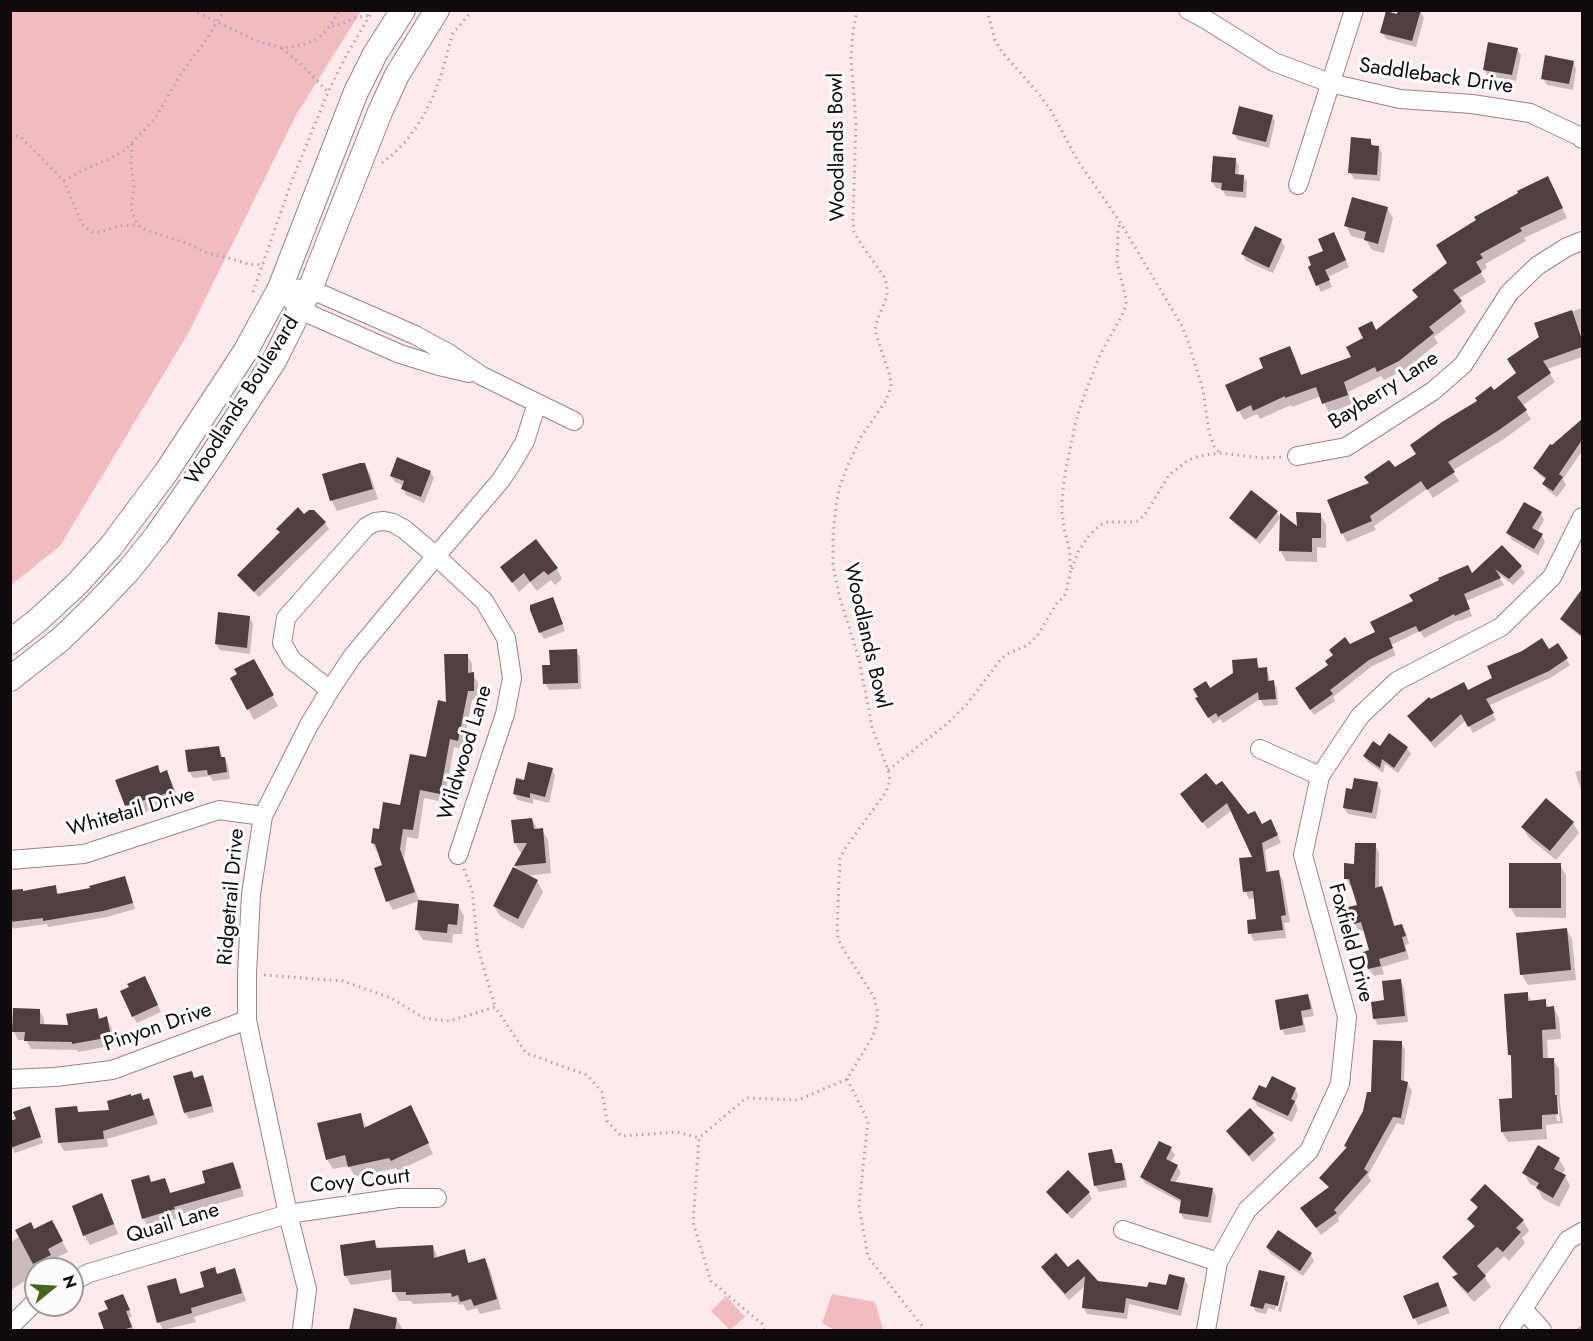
<!DOCTYPE html>
<style>
body{margin:0}
#map{position:relative;width:1593px;height:1341px;overflow:hidden;background:#fee9eb;font-family:Jost,sans-serif}
canvas{display:block}
.frame{position:absolute;inset:0;border:12px solid #100a0a;pointer-events:none}
.north{position:absolute;left:24px;top:1257px;width:60px;height:60px;box-sizing:border-box;background:#fcfcfc;border:2px solid #9e9b9b;border-radius:50%;rotate:72deg;font-size:16px;font-weight:700;line-height:24px;text-align:center;color:#100a0a}
.north::after{content:'';display:block;margin:auto;width:21px;height:27px;background:#47661b;clip-path:polygon(50% 0,100% 100%,50% 72%,0 100%)}
</style>
<div id="map">
<canvas width="1593" height="1341"></canvas>
<div class="frame"></div>
<div class="north">N</div>
</div>
<script>
const ctx = document.querySelector('canvas').getContext('2d');
ctx.lineJoin = 'round';
function fillPath(path, color) { ctx.fillStyle = color; ctx.fill(path, 'evenodd'); }
const poly = rows => new Path2D(rows.map(r => 'M' + r).join(''));
function strokePath(path, color, width, dash) { ctx.strokeStyle = color; ctx.lineWidth = width; ctx.lineCap = dash ? 'butt' : 'round'; ctx.setLineDash(dash || []); ctx.stroke(path); }
function write(font, color, halo, rows, align = 'center') {
  ctx.font = font + ' Jost,sans-serif'; ctx.lineWidth = 6; ctx.setLineDash([]); ctx.textBaseline = 'middle'; ctx.strokeStyle = halo; ctx.fillStyle = color; for (const [text, x, y, turn = 0] of rows) {
    ctx.save(); ctx.translate(x, y); ctx.rotate((+turn || 0) * Math.PI / 180); ctx.textAlign = isNaN(turn) ? turn : align; if (halo) ctx.strokeText(text, 0, 0); ctx.fillText(text, 0, 0); ctx.restore();
  }
}
const green = poly([
 [11,10,361,11,295,117,189,332,60,546,11,585],
 [832,1294,875,1302,883,1329,880,1330,834,1330,822,1323],
 [726,1296,745,1317,730,1330,711,1311]
]);
const shadow = poly([
 [1420,11,1424,18,1416,47,1386,39,1382,32,1398,16],
 [1517,49,1521,55,1516,81,1488,76,1484,69],
 [1573,62,1576,69,1573,90,1547,85,1543,78],
 [1272,116,1275,122,1269,148,1238,140,1234,134],
 [1370,140,1374,147,1379,147,1382,154,1380,181,1354,179,1350,172],
 [1235,159,1239,166,1238,176,1243,176,1247,182,1246,198,1226,196,1222,189,1216,188,1212,182],
 [1548,178,1567,218,1524,238,1526,241,1485,264,1487,268,1480,272,1486,282,1458,299,1466,312,1434,337,1438,343,1404,370,1384,380,1381,376,1348,392,1352,404,1329,413,1321,396,1292,407,1291,405,1260,419,1257,414,1244,420,1239,411,1265,369,1290,348,1295,357,1302,376,1353,358,1377,332,1419,298,1449,263],
 [1387,208,1393,218,1384,253,1372,250,1366,240,1351,236,1346,225],
 [1281,240,1285,247,1273,273,1246,261,1243,254],
 [1336,240,1349,267,1328,277,1332,287,1321,292,1310,268],
 [1582,308,1582,357,1547,369,1555,382,1522,406,1531,419,1504,439,1452,471,1459,481,1433,498,1427,489,1374,526,1376,530,1347,542,1342,533,1370,484,1417,455,1518,374,1541,337,1536,324],
 [1582,421,1582,451,1563,479,1566,485,1557,497,1547,490,1544,484,1546,480,1539,475,1535,468,1553,447],
 [364,464,370,474,378,499,337,511,332,501,324,475],
 [430,472,434,478,424,503,406,495,403,489,404,486,395,482,391,476],
 [313,511,325,523,329,529,259,597,243,581,239,575,281,534,278,529],
 [1277,512,1280,518,1260,544,1235,524,1231,518],
 [1541,513,1544,520,1537,533,1542,536,1545,542,1538,555,1512,540,1508,533],
 [1321,515,1326,525,1326,548,1317,547,1317,562,1286,561,1280,550,1298,529],
 [1502,547,1521,567,1525,573,1513,585,1496,572,1504,585,1466,601,1472,616,1460,621,1459,620,1424,638,1420,631,1391,645,1396,655,1372,666,1333,697,1335,701,1314,715,1300,695,1350,646,1377,633,1472,575],
 [502,567,557,569,562,579,555,585,551,580,537,591,530,582,519,592],
 [1582,592,1582,638,1566,625,1562,619],
 [556,605,565,631,544,639,540,632],
 [249,617,253,624,250,654,220,650,216,644],
 [1557,645,1570,665,1552,677,1488,706,1496,720,1473,733,1466,720,1435,748,1413,723,1409,717,1430,701,1468,692],
 [576,650,580,657,581,689,549,690,545,683,551,666],
 [467,655,472,664,472,673,478,683,479,699,472,700,463,749,454,747,444,802,424,798,418,839,407,837,404,859,419,901,393,910,388,901,384,866,380,852,377,852,372,843,380,831,402,807,427,759,447,704],
 [1256,660,1260,669,1266,669,1269,675,1270,682,1273,682,1277,688,1278,705,1264,706,1260,699,1223,723,1220,719,1213,724,1197,699],
 [253,661,278,706,254,720,232,679],
 [219,748,223,759,225,758,228,765,230,779,213,781,210,776,193,778,189,771],
 [1407,748,1411,754,1398,773,1385,764,1383,773,1368,762,1364,756],
 [157,767,161,774,166,772,172,782,179,801,132,816,126,806,117,781],
 [552,769,555,776,549,803,533,799,533,804,518,800,514,794,525,782],
 [1582,770,1582,792,1575,772],
 [1206,775,1248,816,1262,825,1275,829,1281,843,1265,850,1268,873,1278,872,1283,880,1290,922,1284,923,1286,938,1254,941,1250,933,1258,920,1255,898,1249,899,1245,891,1254,858,1232,810,1208,829,1186,802],
 [1377,783,1381,790,1376,819,1348,814,1344,808,1354,791],
 [1546,800,1573,823,1579,833,1556,860,1529,838,1523,828],
 [532,819,538,830,542,830,548,840,551,873,526,876,537,881,543,892,523,929,500,916,494,906,518,871,515,866,522,855,515,843,513,821],
 [1375,845,1379,853,1379,889,1382,888,1386,896,1395,927,1402,925,1406,933,1409,944,1405,945,1409,959,1382,967,1384,974,1374,976,1369,969,1371,951,1365,930,1359,931,1355,924,1358,906,1353,886,1350,886,1346,878],
 [1560,865,1566,875,1566,918,1516,917,1510,907],
 [124,878,128,884,135,909,107,917,48,927,47,924,10,929,10,892,24,893,55,887,59,895,92,890],
 [458,905,464,916,462,934,453,934,452,943,423,940,417,930],
 [1566,929,1572,939,1576,980,1528,985,1522,975],
 [1400,981,1404,987,1408,1022,1378,1025,1374,1018],
 [148,984,161,1012,137,1023,133,1016],
 [1527,993,1532,1002,1545,1001,1549,1008,1553,1007,1559,1018,1561,1039,1547,1040,1548,1059,1553,1059,1559,1069,1560,1104,1563,1123,1546,1125,1547,1139,1508,1142,1502,1132,1514,1099,1513,1060,1510,1055],
 [1555,1094,1558,1097,1560,1121,1557,1121],
 [1308,995,1311,1002,1314,1016,1303,1018,1306,1032,1285,1035,1282,1029],
 [96,1009,101,1020,106,1018,111,1026,115,1045,78,1052,77,1050,31,1049,26,1040,18,1040,14,1032,39,1010,44,1019,44,1026,70,1027],
 [1401,1042,1405,1050,1404,1083,1407,1083,1412,1091,1404,1125,1397,1123,1368,1175,1371,1181,1338,1218,1339,1221,1321,1235,1306,1215,1329,1188,1321,1178,1347,1149,1345,1146],
 [191,1073,195,1079,203,1077,206,1083,214,1112,189,1119,185,1113,175,1077],
 [1295,1089,1298,1095,1295,1103,1298,1109,1292,1122,1257,1106,1254,1099,1267,1090],
 [131,1097,144,1102,148,1100,153,1109,158,1124,107,1139,108,1147,64,1151,59,1142,76,1108,80,1113,111,1111],
 [29,1108,43,1143,15,1153,12,1147,18,1120],
 [360,1115,367,1128,416,1117,433,1154,398,1171,396,1168,355,1177,349,1166,333,1169,327,1159],
 [1227,1131,1272,1134,1276,1140,1253,1162,1231,1138],
 [1171,1149,1175,1155,1170,1163,1177,1166,1181,1173,1175,1183,1212,1189,1216,1196,1211,1223,1184,1219,1180,1212,1182,1203,1145,1183,1141,1177],
 [1112,1150,1115,1157,1117,1165,1121,1165,1125,1171,1127,1187,1099,1192,1095,1185],
 [1559,1159,1565,1169,1562,1175,1565,1176,1570,1186,1559,1207,1543,1199,1537,1187,1530,1184,1524,1173],
 [233,1164,237,1172,244,1196,178,1215,179,1218,148,1227,144,1219,148,1177,152,1183,165,1179,171,1194,207,1184],
 [1048,1192,1089,1193,1092,1199,1072,1219,1051,1198],
 [101,1195,107,1205,118,1234,90,1245,84,1235],
 [1472,1200,1523,1221,1529,1231,1522,1238,1525,1243,1509,1261,1504,1256,1484,1276,1491,1287,1474,1302,1460,1287,1454,1278,1458,1276,1450,1267,1444,1257,1474,1228,1469,1219,1478,1209],
 [34,1231,57,1232,68,1252,52,1260,55,1266,49,1269,36,1269,36,1273,10,1291,10,1243,20,1236],
 [374,1242,379,1249,433,1246,438,1258,464,1251,470,1264,485,1260,490,1269,501,1309,480,1314,477,1308,467,1311,463,1304,459,1305,457,1302,413,1304,411,1301,399,1301,394,1292,393,1279,351,1285,345,1275],
 [1267,1248,1310,1254,1314,1261,1303,1276,1271,1254],
 [1078,1261,1097,1282,1149,1289,1167,1287,1184,1279,1188,1285,1181,1316,1129,1304,1127,1319,1087,1314,1083,1307,1086,1285,1069,1300,1046,1274,1043,1268,1068,1269],
 [234,1270,239,1279,246,1301,194,1317,196,1322,163,1330,159,1322,175,1280,182,1295,206,1288,217,1275],
 [1284,1277,1288,1283,1281,1312,1278,1311,1286,1280,1282,1280,1275,1310,1268,1308,1266,1314,1256,1312,1252,1305],
 [1438,1284,1450,1313,1418,1325,1405,1297],
 [126,1302,132,1317,129,1318,134,1330,106,1330,99,1314],
 [355,1310,397,1320,403,1330,350,1330],
 [1582,1325,1582,1330,1575,1330]
]);
const building = poly([
 [1398,10,1421,10,1412,41,1380,33,1386,11,1397,14],
 [1488,42,1518,48,1512,75,1483,70],
 [1545,55,1574,61,1569,84,1541,79],
 [1239,106,1273,115,1266,142,1232,134],
 [1351,137,1371,139,1371,145,1379,146,1377,175,1348,173],
 [1213,156,1236,158,1235,174,1244,175,1243,192,1221,190,1222,183,1211,182],
 [1548,176,1563,208,1520,228,1522,231,1480,254,1483,258,1476,262,1482,272,1453,290,1462,301,1429,327,1434,333,1399,361,1377,372,1375,367,1344,382,1348,395,1322,404,1316,387,1285,398,1285,396,1253,411,1251,405,1237,412,1225,385,1263,368,1259,358,1290,346,1301,375,1351,357,1346,347,1363,338,1358,328,1372,321,1376,330,1418,297,1412,290,1447,263,1436,245,1476,220,1474,217,1518,193,1517,191],
 [1352,197,1388,207,1378,244,1364,240,1366,232,1344,226],
 [1255,226,1282,239,1269,268,1241,254],
 [1334,232,1346,260,1325,270,1330,280,1316,286,1308,267,1311,265,1308,257,1323,251,1318,239],
 [1572,310,1582,340,1582,347,1543,361,1551,373,1517,397,1527,410,1499,430,1448,462,1455,472,1427,490,1421,481,1370,516,1372,521,1341,534,1327,500,1369,483,1364,477,1389,460,1395,467,1416,454,1410,445,1442,422,1477,401,1475,398,1491,386,1494,390,1516,373,1507,359,1539,337,1534,323],
 [1582,419,1582,440,1559,474,1563,477,1553,491,1542,484,1546,478,1533,468,1550,444,1552,445],
 [397,457,431,471,421,497,401,489,404,481,390,476],
 [360,463,365,463,373,489,330,501,322,474],
 [1251,490,1278,511,1256,539,1229,518],
 [1524,502,1542,512,1532,528,1543,534,1534,549,1506,533],
 [298,507,304,514,309,510,314,510,326,522,254,592,237,575,280,532,276,529],
 [1296,512,1321,513,1321,538,1312,538,1312,552,1279,551,1280,513,1297,526],
 [536,539,558,568,548,575,544,571,530,582,524,573,512,583,500,567],
 [1502,545,1522,566,1509,579,1495,569,1501,578,1464,594,1470,609,1455,616,1454,614,1419,632,1416,626,1389,638,1393,648,1369,660,1330,690,1333,694,1310,710,1295,688,1328,665,1325,661,1333,655,1329,650,1345,637,1350,644,1375,632,1370,622,1413,601,1409,595,1439,580,1438,578,1468,565,1472,573],
 [1582,589,1582,636,1560,619],
 [553,597,563,624,539,633,530,610,530,605],
 [218,612,250,616,247,648,215,644],
 [1542,638,1549,649,1558,643,1568,658,1549,671,1486,699,1494,713,1468,727,1461,714,1431,742,1407,716,1429,697,1431,699,1464,682,1468,690,1492,678,1487,666,1522,651],
 [577,649,578,683,543,684,542,665,550,665,549,650],
 [444,654,468,654,468,673,474,672,474,691,468,691,458,741,450,739,440,794,420,790,413,830,403,829,400,849,415,892,386,902,374,868,382,865,375,844,371,843,373,828,379,829,383,802,400,805,410,754,426,757,438,700,446,702],
 [1257,658,1258,668,1267,667,1268,681,1274,680,1276,699,1259,700,1258,692,1218,717,1216,713,1208,718,1195,698,1198,697,1193,689,1206,681,1210,688,1233,673,1232,660],
 [254,659,274,695,247,710,230,678,237,674,234,669],
 [1389,733,1408,747,1394,768,1382,759,1380,768,1363,756,1373,741,1380,746],
 [219,746,221,757,225,757,227,772,208,775,207,770,188,772,185,750],
 [528,762,553,768,545,797,530,793,530,798,513,794,516,778,524,780],
 [158,765,160,773,167,770,174,791,125,806,115,780],
 [1206,773,1216,785,1222,781,1248,814,1255,811,1262,824,1271,819,1278,835,1262,843,1266,872,1279,870,1286,915,1281,916,1283,930,1248,934,1247,920,1256,919,1253,891,1243,892,1239,858,1252,857,1227,803,1202,823,1180,794],
 [1354,778,1378,782,1372,813,1343,808,1346,788,1352,789],
 [1546,798,1574,822,1550,851,1521,827],
 [532,818,534,829,543,828,546,863,514,866,527,843,514,843,511,820],
 [1355,843,1376,843,1375,888,1382,886,1394,926,1402,924,1406,936,1402,937,1406,951,1379,959,1381,966,1368,969,1363,952,1369,950,1361,922,1354,924,1348,907,1357,905,1349,879,1344,879,1344,863,1354,864],
 [1509,863,1561,863,1561,908,1509,908],
 [513,867,538,880,518,919,493,906],
 [125,876,133,903,103,911,43,921,43,918,10,922,10,890,23,889,23,891,56,885,57,894,90,888,89,886],
 [418,900,459,904,457,925,448,924,447,933,415,930],
 [1567,928,1571,970,1520,975,1516,933],
 [145,976,158,1005,132,1017,120,991,129,987,127,984],
 [1401,979,1405,1016,1373,1019,1371,1002,1384,1000,1382,981],
 [1528,992,1528,1001,1546,999,1546,1007,1554,1006,1556,1029,1542,1030,1543,1058,1554,1058,1555,1095,1557,1095,1558,1114,1542,1115,1542,1129,1501,1132,1499,1099,1512,1098,1511,1055,1508,1055,1504,994],
 [1308,994,1311,1009,1301,1011,1303,1025,1280,1030,1275,1000],
 [13,1008,40,1009,40,1024,68,1025,66,1014,97,1008,99,1019,107,1016,111,1037,72,1044,72,1042,24,1041,25,1032,12,1032],
 [1373,1040,1402,1041,1401,1080,1408,1082,1401,1118,1393,1117,1364,1169,1368,1172,1334,1210,1337,1213,1316,1228,1300,1208,1329,1187,1319,1178,1347,1147,1344,1146,1363,1111,1367,1092,1371,1092],
 [192,1071,194,1078,203,1075,212,1106,184,1113,173,1076],
 [1272,1076,1296,1088,1291,1099,1295,1101,1288,1116,1252,1099,1259,1085,1266,1088],
 [141,1093,143,1100,149,1098,154,1115,103,1131,104,1139,58,1143,55,1108,77,1106,78,1112,109,1110,107,1101,131,1094,131,1096],
 [411,1105,429,1143,391,1161,389,1158,348,1167,345,1155,326,1160,317,1123,361,1113,364,1128],
 [30,1106,41,1137,10,1148,10,1121,16,1119,13,1112],
 [1250,1108,1274,1133,1249,1156,1226,1131],
 [1159,1141,1172,1147,1166,1159,1178,1165,1170,1181,1213,1188,1208,1217,1179,1213,1181,1200,1140,1177],
 [1538,1145,1560,1158,1554,1169,1566,1175,1553,1198,1536,1188,1539,1183,1522,1173],
 [1112,1149,1115,1163,1122,1163,1125,1180,1094,1186,1088,1153],
 [233,1162,241,1188,174,1207,175,1209,142,1219,131,1180,149,1175,151,1182,165,1178,170,1193,205,1183,202,1171],
 [1068,1170,1090,1192,1067,1214,1046,1192],
 [1485,1184,1524,1220,1516,1228,1521,1232,1503,1252,1497,1247,1477,1266,1486,1276,1468,1293,1452,1277,1458,1274,1442,1257,1475,1226,1467,1219,1478,1207,1470,1200],
 [102,1193,114,1224,83,1236,72,1206],
 [52,1220,63,1241,48,1249,51,1255,33,1264,15,1230,31,1222,34,1229],
 [1278,1230,1312,1253,1300,1271,1266,1247],
 [375,1240,376,1248,433,1245,434,1258,465,1249,468,1263,485,1258,497,1299,474,1306,471,1299,460,1302,458,1295,452,1297,451,1293,406,1295,406,1292,392,1292,391,1270,344,1276,340,1245],
 [1056,1253,1068,1267,1078,1259,1098,1281,1147,1287,1149,1282,1166,1285,1169,1274,1185,1278,1178,1310,1126,1298,1124,1313,1082,1308,1085,1276,1065,1294,1041,1267],
 [215,1267,217,1274,235,1268,242,1293,191,1308,192,1313,157,1323,147,1286,176,1278,180,1294,204,1287,200,1272],
 [1259,1270,1285,1276,1278,1306,1265,1303,1263,1309,1250,1306],
 [1438,1282,1447,1306,1413,1319,1403,1296],
 [123,1294,130,1310,126,1311,132,1327,123,1330,104,1330,98,1313,108,1309,104,1301],
 [354,1308,397,1318,395,1330,349,1330]
]);
const path = poly([
 [192,10,255,40,282,48,303,45,319,38,330,26,340,10],
 [987,10,995,40,1002,52,1038,93,1050,109,1078,161,1120,222,1182,326,1189,344,1203,390,1209,432,1214,446,1220,453],
 [332,26,342,24,354,18,370,15],
 [282,48,305,68,328,92],
 [10,135,21,137,64,181,82,224,86,228,92,232,100,232,118,226,137,225,146,230,189,244,207,253,229,258,248,264,264,265],
 [132,144,131,164,134,187,131,208,137,225],
 [382,163,392,155,407,140,421,120,433,97,441,75,453,33,473,10],
 [64,181,85,169,109,159,125,150,147,127,156,117,180,75,206,40,224,10],
 [253,292,291,183,328,92,346,56,373,10],
 [1072,569,1078,552,1088,537,1100,525,1108,522,1130,522,1137,521,1144,516,1169,475,1187,461,1199,456,1220,453,1263,458,1282,457],
 [888,770,948,723,967,704,1001,659,1009,653,1028,645,1037,636,1057,603,1063,598,1066,593,1071,570,1069,547,1065,533,1062,513,1062,498,1065,474,1076,420,1083,399,1099,357,1123,313,1126,305,1126,299,1117,262,1118,231,1120,222],
 [464,869,472,890,478,948,495,1007],
 [264,975,343,981,391,998,424,1018,450,1021,495,1007,526,1053,587,1075,602,1092,607,1121,621,1136,677,1132,699,1138],
 [847,1079,868,1121,859,1206,868,1257,923,1327,924,1330],
 [764,1330,762,1324,711,1281,693,1222,699,1138,746,1098,798,1100,847,1079,873,1036,877,1022,877,1010,874,997,844,950,838,939,837,927,840,859,846,847,886,792,890,780,888,770,872,727,859,659,839,595,833,565,833,536,836,505,840,486,847,467,861,437,885,402,889,393,891,385,890,376,875,331,877,321,887,296,887,287,885,278,861,244,854,232,853,221,856,123,851,59,853,32,857,10]
]);
const minor = poly([
 [1188,10,1205,19,1274,62,1330,83,1400,99,1472,104,1530,113,1579,136,1582,139],
 [1298,185,1354,10],
 [280,288,310,289,415,335,448,353,482,376,574,421],
 [291,300,300,310,400,354,439,366,469,373],
 [1297,456,1346,447,1433,391,1463,365,1509,293,1537,266,1567,247,1582,241],
 [330,690,292,660,282,643,286,618,366,527,375,522,384,521,393,523,404,529,436,556,484,601,506,638,512,678,505,714,458,855],
 [1260,749,1320,776],
 [10,860,84,854,219,810,263,816],
 [10,1079,55,1077,112,1070,247,1020],
 [1123,1230,1218,1262],
 [72,1282,89,1273,288,1214,398,1198,437,1198],
 [1523,1309,1542,1330],
 [10,1327,36,1301],
 [302,1330,307,1289,288,1214,247,1020,247,974,251,894,263,816,309,725,330,690,352,657,436,556,501,480,514,460,525,441,537,403],
 [1206,1330,1218,1262,1247,1210,1309,1151,1340,1084,1347,1017,1303,855,1320,776,1360,716,1397,681,1501,627,1552,577,1582,517],
 [1509,1330,1568,1240,1582,1232]
]);
const tertiary = poly([
 [10,642,38,620,77,584,112,545,167,471,245,352,280,288,356,92,375,54,403,10],
 [10,679,61,639,93,608,129,570,157,535,209,460,274,361,310,289,380,112,397,75,437,10]
]);
const streetNames = [
 ["Saddleback Drive",1436,77,8],
 ["Woodlands Bowl",838,147,-91],
 ["Bayberry Lane",1384,391,-33],
 ["Woodlands Boulevard",243,401,-58],
 ["Woodlands Bowl",866,636,77],
 ["Wildwood Lane",466,753,-73],
 ["Whitetail Drive",131,813,-16],
 ["Ridgetrail Drive",232,897,-85],
 ["Foxfield Drive",1350,943,75],
 ["Pinyon Drive",158,1028,-19],
 ["Covy Court",360,1182,-6],
 ["Quail Lane",173,1224,-17]
];
fillPath(green, '#f1bbc2');
fillPath(shadow, '#0003');
fillPath(building, '#4f3f41');
strokePath(minor, '#978486', 20);
strokePath(tertiary, '#978486', 26);
strokePath(path, '#b4a4a5', 3, [1.5, 4.5]);
strokePath(minor, '#fff', 18);
strokePath(tertiary, '#fff', 24);
write('21px', '#100a0a', '#fcfcfc', streetNames);
</script>
